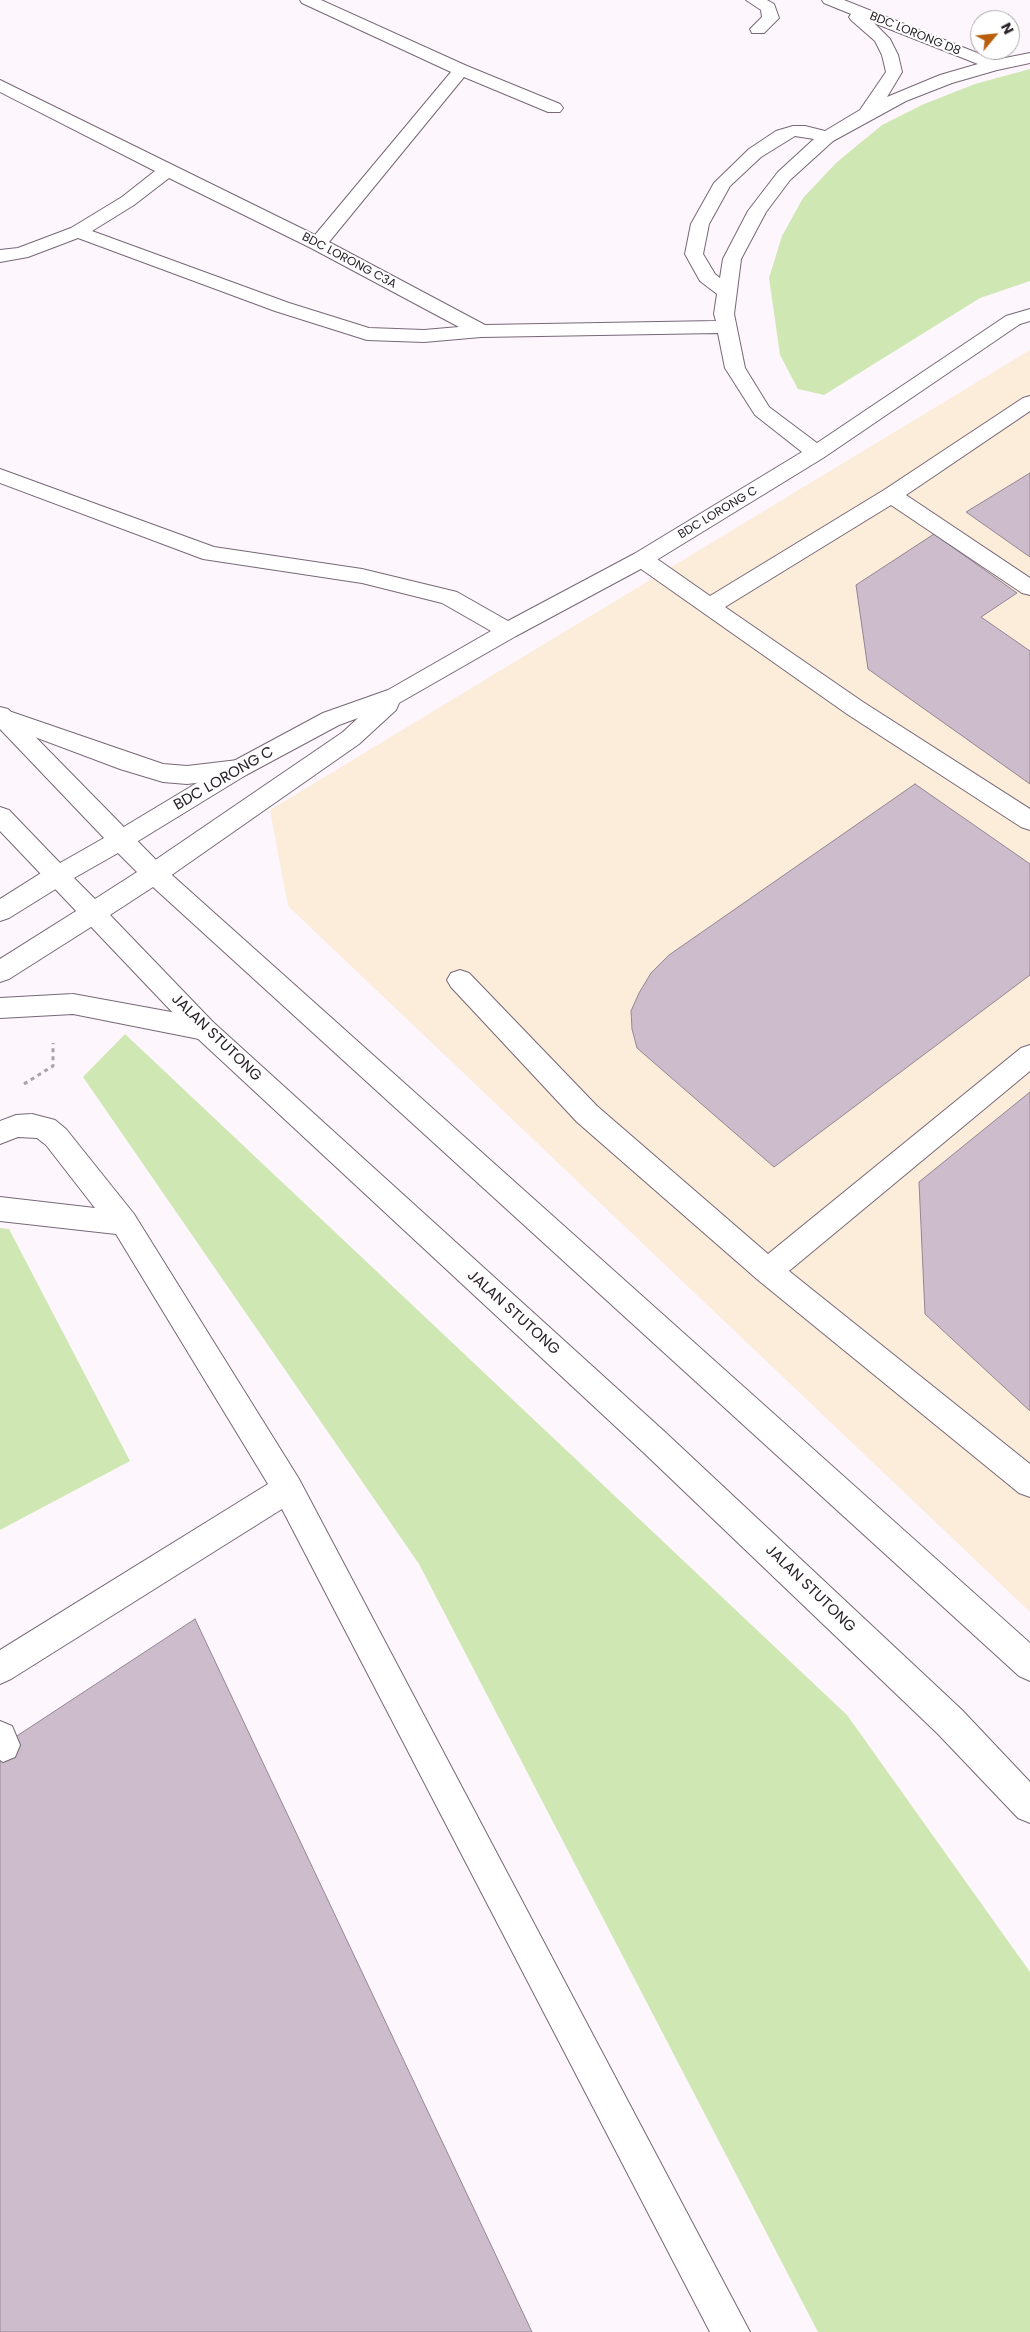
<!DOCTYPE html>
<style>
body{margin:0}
#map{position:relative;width:1030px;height:2332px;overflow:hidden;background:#fdf6fd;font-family:Poppins,sans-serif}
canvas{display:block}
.north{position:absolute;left:970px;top:10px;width:50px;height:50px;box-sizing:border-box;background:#fff;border:1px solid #a9a7a9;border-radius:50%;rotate:62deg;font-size:14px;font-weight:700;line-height:20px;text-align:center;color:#282228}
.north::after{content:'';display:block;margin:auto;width:18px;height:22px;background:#ba5e0b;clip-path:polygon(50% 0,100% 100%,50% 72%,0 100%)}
</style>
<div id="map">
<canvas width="1030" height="2332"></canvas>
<div class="north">N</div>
</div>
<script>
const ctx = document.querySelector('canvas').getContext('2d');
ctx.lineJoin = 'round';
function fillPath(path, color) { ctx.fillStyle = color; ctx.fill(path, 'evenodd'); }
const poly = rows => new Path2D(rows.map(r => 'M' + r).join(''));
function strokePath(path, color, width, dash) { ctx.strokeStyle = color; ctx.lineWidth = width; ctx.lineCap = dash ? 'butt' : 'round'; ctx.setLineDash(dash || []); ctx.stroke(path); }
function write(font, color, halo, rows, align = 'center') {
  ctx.font = font + ' Poppins,sans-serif'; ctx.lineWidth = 4; ctx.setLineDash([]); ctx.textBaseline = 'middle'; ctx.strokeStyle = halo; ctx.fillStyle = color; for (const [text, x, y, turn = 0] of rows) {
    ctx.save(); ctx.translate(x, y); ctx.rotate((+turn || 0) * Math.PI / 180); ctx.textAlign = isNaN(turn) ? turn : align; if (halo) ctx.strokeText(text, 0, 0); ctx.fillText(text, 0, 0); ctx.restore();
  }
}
const commercial = poly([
 [1030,350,1030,1612,288,906,270,810]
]);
const green = poly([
 [1030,69,1030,281,980,298,824,395,798,389,780,355,769,278,782,236,803,198,837,162,882,125,924,104,975,84],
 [125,1034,847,1715,1030,1972,1030,2332,818,2332,419,1564,83,1077],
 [0,1228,9,1229,130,1461,0,1530]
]);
const building = poly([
 [1030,473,1030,557,966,512,1030,473],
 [934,534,1017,593,981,617,1030,651,1030,784,868,669,856,585,934,534],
 [915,784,1030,864,1030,975,774,1167,637,1048,632,1029,631,1011,639,993,651,973,669,955,915,784],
 [1030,1092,1030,1411,925,1314,919,1182,1030,1092],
 [195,1619,474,2209,532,2332,0,2332,0,1747,195,1619]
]);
const path = poly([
 [24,1084,53,1066,53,1043]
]);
const lane = poly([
 [1030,396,1030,411,906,495,1030,578,1030,595,1022,593,891,505,725,607,863,702,1030,809,1030,830,1021,827,847,714,634,564,631,559,634,554,642,552,650,554,710,596,884,490,1023,398,1030,396],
 [460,970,469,973,597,1106,768,1254,1021,1048,1030,1045,1030,1071,789,1271,1030,1464,1030,1497,1019,1493,758,1280,577,1122,451,987,447,980,451,973,460,970],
 [0,1721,12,1726,20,1745,15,1757,3,1762,0,1760,0,1721]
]);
const street = poly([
 [300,0,321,0,467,66,560,104,563,108,560,112,548,112,464,77,329,242,485,325,716,321,714,314,717,294,700,281,685,254,691,224,714,183,749,149,776,131,793,126,805,126,825,131,860,110,886,72,882,55,875,41,851,20,849,17,851,14,824,3,822,0,844,0,995,60,1030,53,1030,63,997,70,952,83,906,101,833,141,790,180,766,212,741,259,734,314,745,368,769,407,817,443,1006,316,1030,309,1030,321,1020,324,823,458,650,564,516,636,399,703,396,710,359,744,163,881,154,883,145,881,142,874,145,867,343,732,358,718,339,725,246,775,130,846,121,849,112,846,109,840,112,834,230,763,323,713,388,690,491,631,442,603,362,583,203,559,0,483,0,469,214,547,362,569,457,592,508,621,634,554,802,452,755,415,725,368,718,333,481,337,424,342,367,340,275,311,78,238,28,257,0,262,0,250,18,248,71,228,122,197,155,171,0,92,0,80,315,235,451,72,302,3,300,0],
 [874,23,978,64,940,75,887,97,902,72,898,55,890,39,874,23],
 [795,136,814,139,778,172,748,211,723,259,720,278,715,274,703,254,709,224,730,186,761,157,795,136],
 [169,178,311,248,459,327,424,330,369,328,289,303,92,231,134,205,169,178],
 [746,0,767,0,774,4,779,18,764,33,752,33,750,29,762,17,761,10,746,0],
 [32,1114,55,1120,66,1129,134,1214,299,1479,750,2332,710,2332,282,1509,11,1679,0,1684,0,1650,268,1484,116,1234,0,1221,0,1197,95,1208,46,1145,37,1138,18,1137,0,1144,0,1121,16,1115,32,1114]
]);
const secondary = poly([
 [0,708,163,764,187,766,238,760,246,763,250,769,246,775,238,778,187,784,163,782,120,769,0,724,0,708],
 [58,866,67,868,70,875,67,882,9,918,0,921,0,899,49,868,58,866],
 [93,903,102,906,106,913,102,920,9,979,0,982,0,959,84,906,93,903],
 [73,994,204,1018,213,1022,217,1029,213,1036,204,1040,73,1014,0,1018,0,998,73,994]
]);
const primary = poly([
 [0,707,8,709,163,867,1030,1643,1030,1681,1019,1676,153,887,110,915,213,1022,665,1432,962,1710,1030,1782,1030,1823,1018,1818,938,1734,643,1452,195,1036,0,831,0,807,9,810,60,863,104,838,0,729,0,707],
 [118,853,137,872,95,899,74,878,118,853]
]);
const farStreetnames = [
 ["BDC LORONG D8",915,34,22],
 ["BDC LORONG C3A",349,261,28],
 ["BDC LORONG C",718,513,-31]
];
const streetNames = [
 ["BDC LORONG C",224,779,-30],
 ["JALAN STUTONG",216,1038,44],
 ["JALAN STUTONG",513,1313,42],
 ["JALAN STUTONG",810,1589,44]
];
fillPath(commercial, '#fcecda');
fillPath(green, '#cfe7b3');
fillPath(building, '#ccbccc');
strokePath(building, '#958695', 1);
strokePath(lane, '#776876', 2);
strokePath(street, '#776876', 2);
strokePath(secondary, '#776876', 2);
strokePath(primary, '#776876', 2);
strokePath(path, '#a9a3a9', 3, [4, 4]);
fillPath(lane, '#fff');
fillPath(street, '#fff');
fillPath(secondary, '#fff');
fillPath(primary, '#fff');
write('12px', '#282228', '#fff', farStreetnames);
write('15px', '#282228', '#fff', streetNames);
</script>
